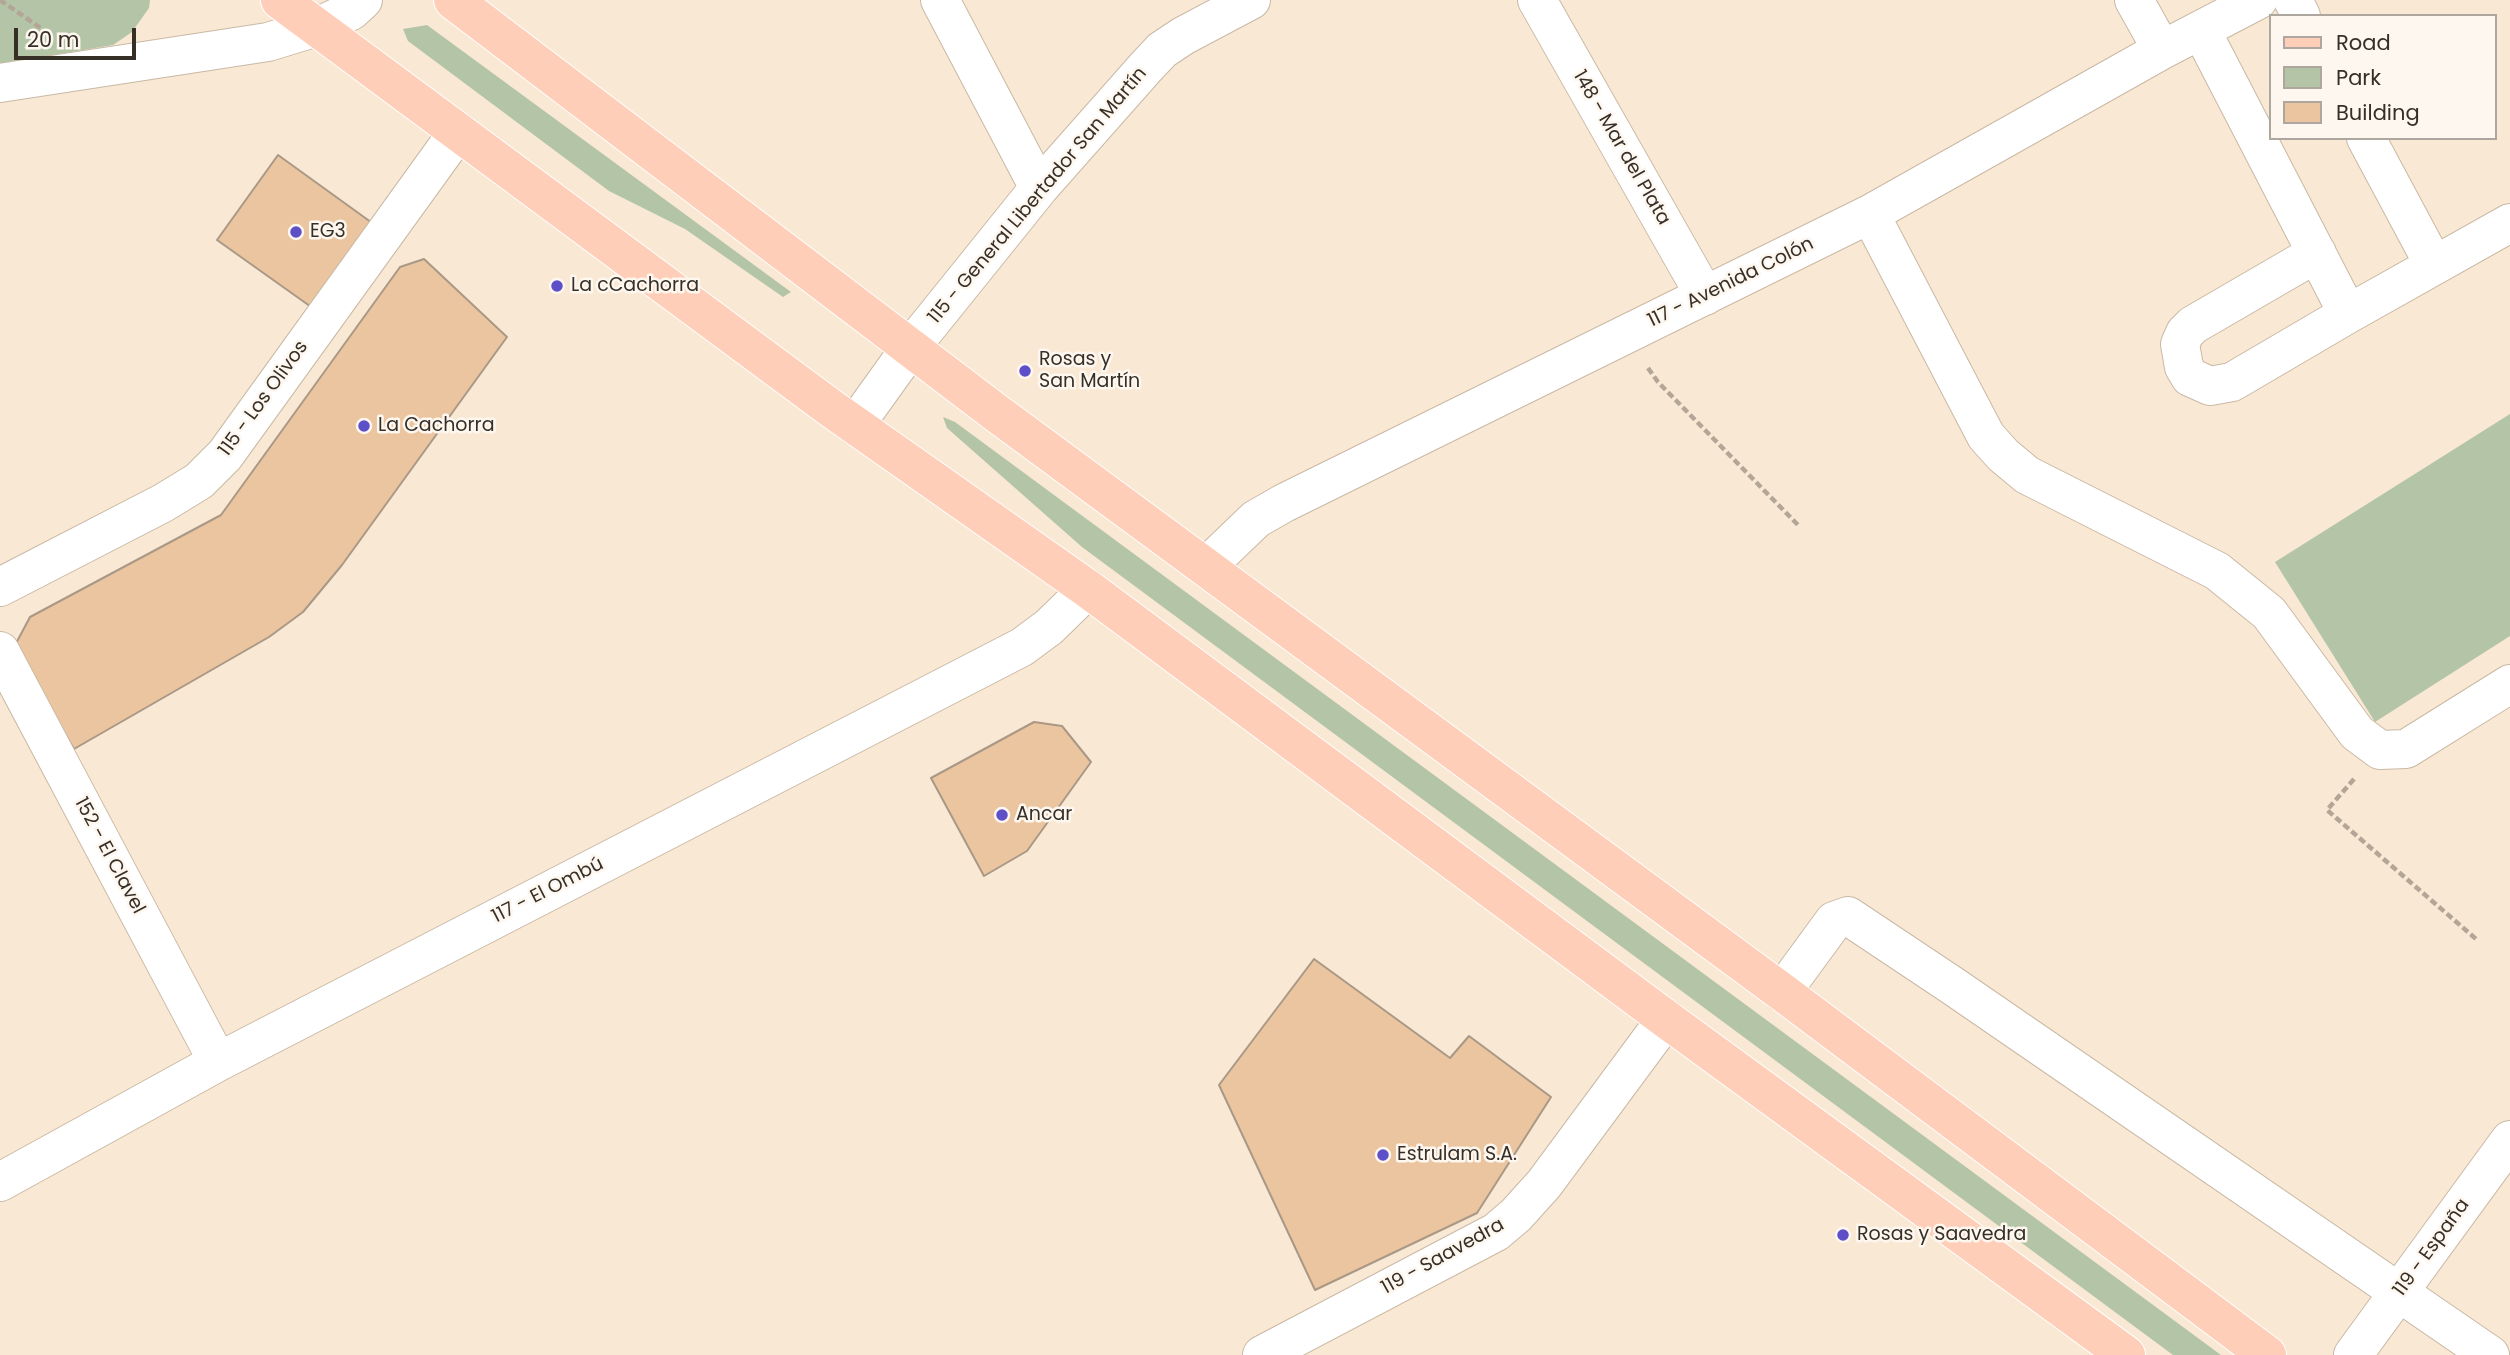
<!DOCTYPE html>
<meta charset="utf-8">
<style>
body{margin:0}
#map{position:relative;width:2510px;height:1355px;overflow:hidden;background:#f9e8d3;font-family:Poppins,sans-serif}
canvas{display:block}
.legend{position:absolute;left:2269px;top:14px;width:228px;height:126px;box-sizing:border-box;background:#fef7ef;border:2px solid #aea79f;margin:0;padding:9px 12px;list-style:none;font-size:21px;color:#352f27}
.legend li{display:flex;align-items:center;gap:14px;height:35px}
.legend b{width:35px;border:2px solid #aea79f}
.scale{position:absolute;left:14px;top:28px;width:122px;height:32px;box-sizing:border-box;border:4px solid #352f27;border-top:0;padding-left:9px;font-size:21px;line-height:24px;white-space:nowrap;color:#352f27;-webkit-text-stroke:5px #fef7ef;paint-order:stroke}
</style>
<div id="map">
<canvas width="2510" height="1355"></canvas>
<ul class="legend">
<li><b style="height:9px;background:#feceb9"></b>Road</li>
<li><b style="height:19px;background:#b4c5a7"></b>Park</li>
<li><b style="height:19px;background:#eac59f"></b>Building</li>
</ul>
<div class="scale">20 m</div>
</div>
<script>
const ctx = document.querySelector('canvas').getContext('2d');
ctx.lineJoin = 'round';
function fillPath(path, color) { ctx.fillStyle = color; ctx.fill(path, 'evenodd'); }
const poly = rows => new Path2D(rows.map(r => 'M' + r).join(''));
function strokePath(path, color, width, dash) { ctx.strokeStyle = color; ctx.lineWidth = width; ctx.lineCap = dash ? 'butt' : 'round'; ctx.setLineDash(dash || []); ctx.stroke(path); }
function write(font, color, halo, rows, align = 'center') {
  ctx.font = font + ' Poppins,sans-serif'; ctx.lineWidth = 5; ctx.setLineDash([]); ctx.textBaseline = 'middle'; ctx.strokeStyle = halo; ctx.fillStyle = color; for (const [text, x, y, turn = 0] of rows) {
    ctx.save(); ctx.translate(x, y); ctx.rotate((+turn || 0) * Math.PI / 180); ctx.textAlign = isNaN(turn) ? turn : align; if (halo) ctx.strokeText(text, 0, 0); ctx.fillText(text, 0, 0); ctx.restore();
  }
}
const green = poly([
 [0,0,150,0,149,8,132,32,113,45,0,64],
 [427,25,791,292,783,297,685,229,609,191,408,41,403,29],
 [2510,414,2510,636,2375,722,2275,562],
 [943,417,955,422,2221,1355,2173,1355,1082,547,947,428]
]);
const building = poly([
 [278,155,375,225,314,309,217,240,278,155],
 [424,259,507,337,342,565,303,612,269,637,74,749,13,649,30,617,221,515,400,267,424,259],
 [1034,722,1062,726,1091,762,1027,851,984,876,931,778,1034,722],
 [1314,959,1450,1058,1469,1036,1551,1097,1477,1213,1315,1290,1219,1085,1314,959]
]);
const path = poly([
 [0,0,48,33],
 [1648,368,1658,382,1798,525],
 [2354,779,2327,810,2476,939]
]);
const minor = poly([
 [940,0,1039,188],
 [1537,0,1705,296],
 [2134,0,2162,50],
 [2293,0,2301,16],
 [2201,30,2348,314],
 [0,83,268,42,317,27,351,11,363,0],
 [2366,138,2434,265],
 [1870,214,1986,436,2003,455,2027,475,2217,571,2269,613,2357,733,2380,750,2406,749,2510,684],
 [2317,253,2193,325,2185,333,2180,344,2184,367,2190,377,2210,386,2232,382,2348,314,2510,223],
 [855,425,911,347,1039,188,1146,67,1162,50,1183,36,1251,0],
 [1207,566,1256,519,1284,503,1870,214,2162,50,2258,0],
 [0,587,163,503,199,481,225,455,458,132],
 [0,651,218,1062],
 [1782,992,1834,921,1848,916,1953,986,2490,1355],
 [0,1182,218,1062,1022,647,1049,627,1088,589],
 [1262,1355,1496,1232,1516,1215,1544,1184,1666,1019],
 [2353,1355,2510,1140]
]);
const primary = poly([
 [280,0,832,409,1088,589,1666,1019,2126,1355],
 [453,0,995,412,1782,992,2267,1355]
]);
const markers = [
 [296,232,7,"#5c4fc7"],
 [557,286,7,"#5c4fc7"],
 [1025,371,7,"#5c4fc7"],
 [364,426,7,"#5c4fc7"],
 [1002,815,7,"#5c4fc7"],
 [1383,1155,7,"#5c4fc7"],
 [1843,1235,7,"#5c4fc7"]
];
const streetNames = [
 ["148 - Mar del Plata",1621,148,60],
 ["115 - General Libertador San Martín",1038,196,-50],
 ["117 - Avenida Colón",1731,283,-26],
 ["115 - Los Olivos",264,399,-54],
 ["152 - El Clavel",109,856,62],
 ["117 - El Ombú",548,891,-27],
 ["119 - España",2432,1248,-54],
 ["119 - Saavedra",1443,1257,-29]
];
const poiNames = [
 ["EG3",310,232],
 ["La cCachorra",571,286],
 ["Rosas y",1039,360],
 ["San Martín",1039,382],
 ["La Cachorra",378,426],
 ["Ancar",1016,815],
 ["Estrulam S.A.",1397,1155],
 ["Rosas y Saavedra",1857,1235]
];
fillPath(green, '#b4c5a7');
fillPath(building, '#eac59f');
strokePath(building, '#aa9886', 2);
strokePath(minor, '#c9b9a5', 40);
strokePath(primary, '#fff', 40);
strokePath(path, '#b3a696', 4.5, [7, 3.5]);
strokePath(minor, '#fff', 38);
strokePath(primary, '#feceb9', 38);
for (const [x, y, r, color] of markers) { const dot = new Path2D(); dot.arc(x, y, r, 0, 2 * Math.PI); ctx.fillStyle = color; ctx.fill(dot); strokePath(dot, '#fef7ef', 2.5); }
write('19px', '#352f27', '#fef7ef', streetNames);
write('19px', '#352f27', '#fef7ef', poiNames, 'left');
</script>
